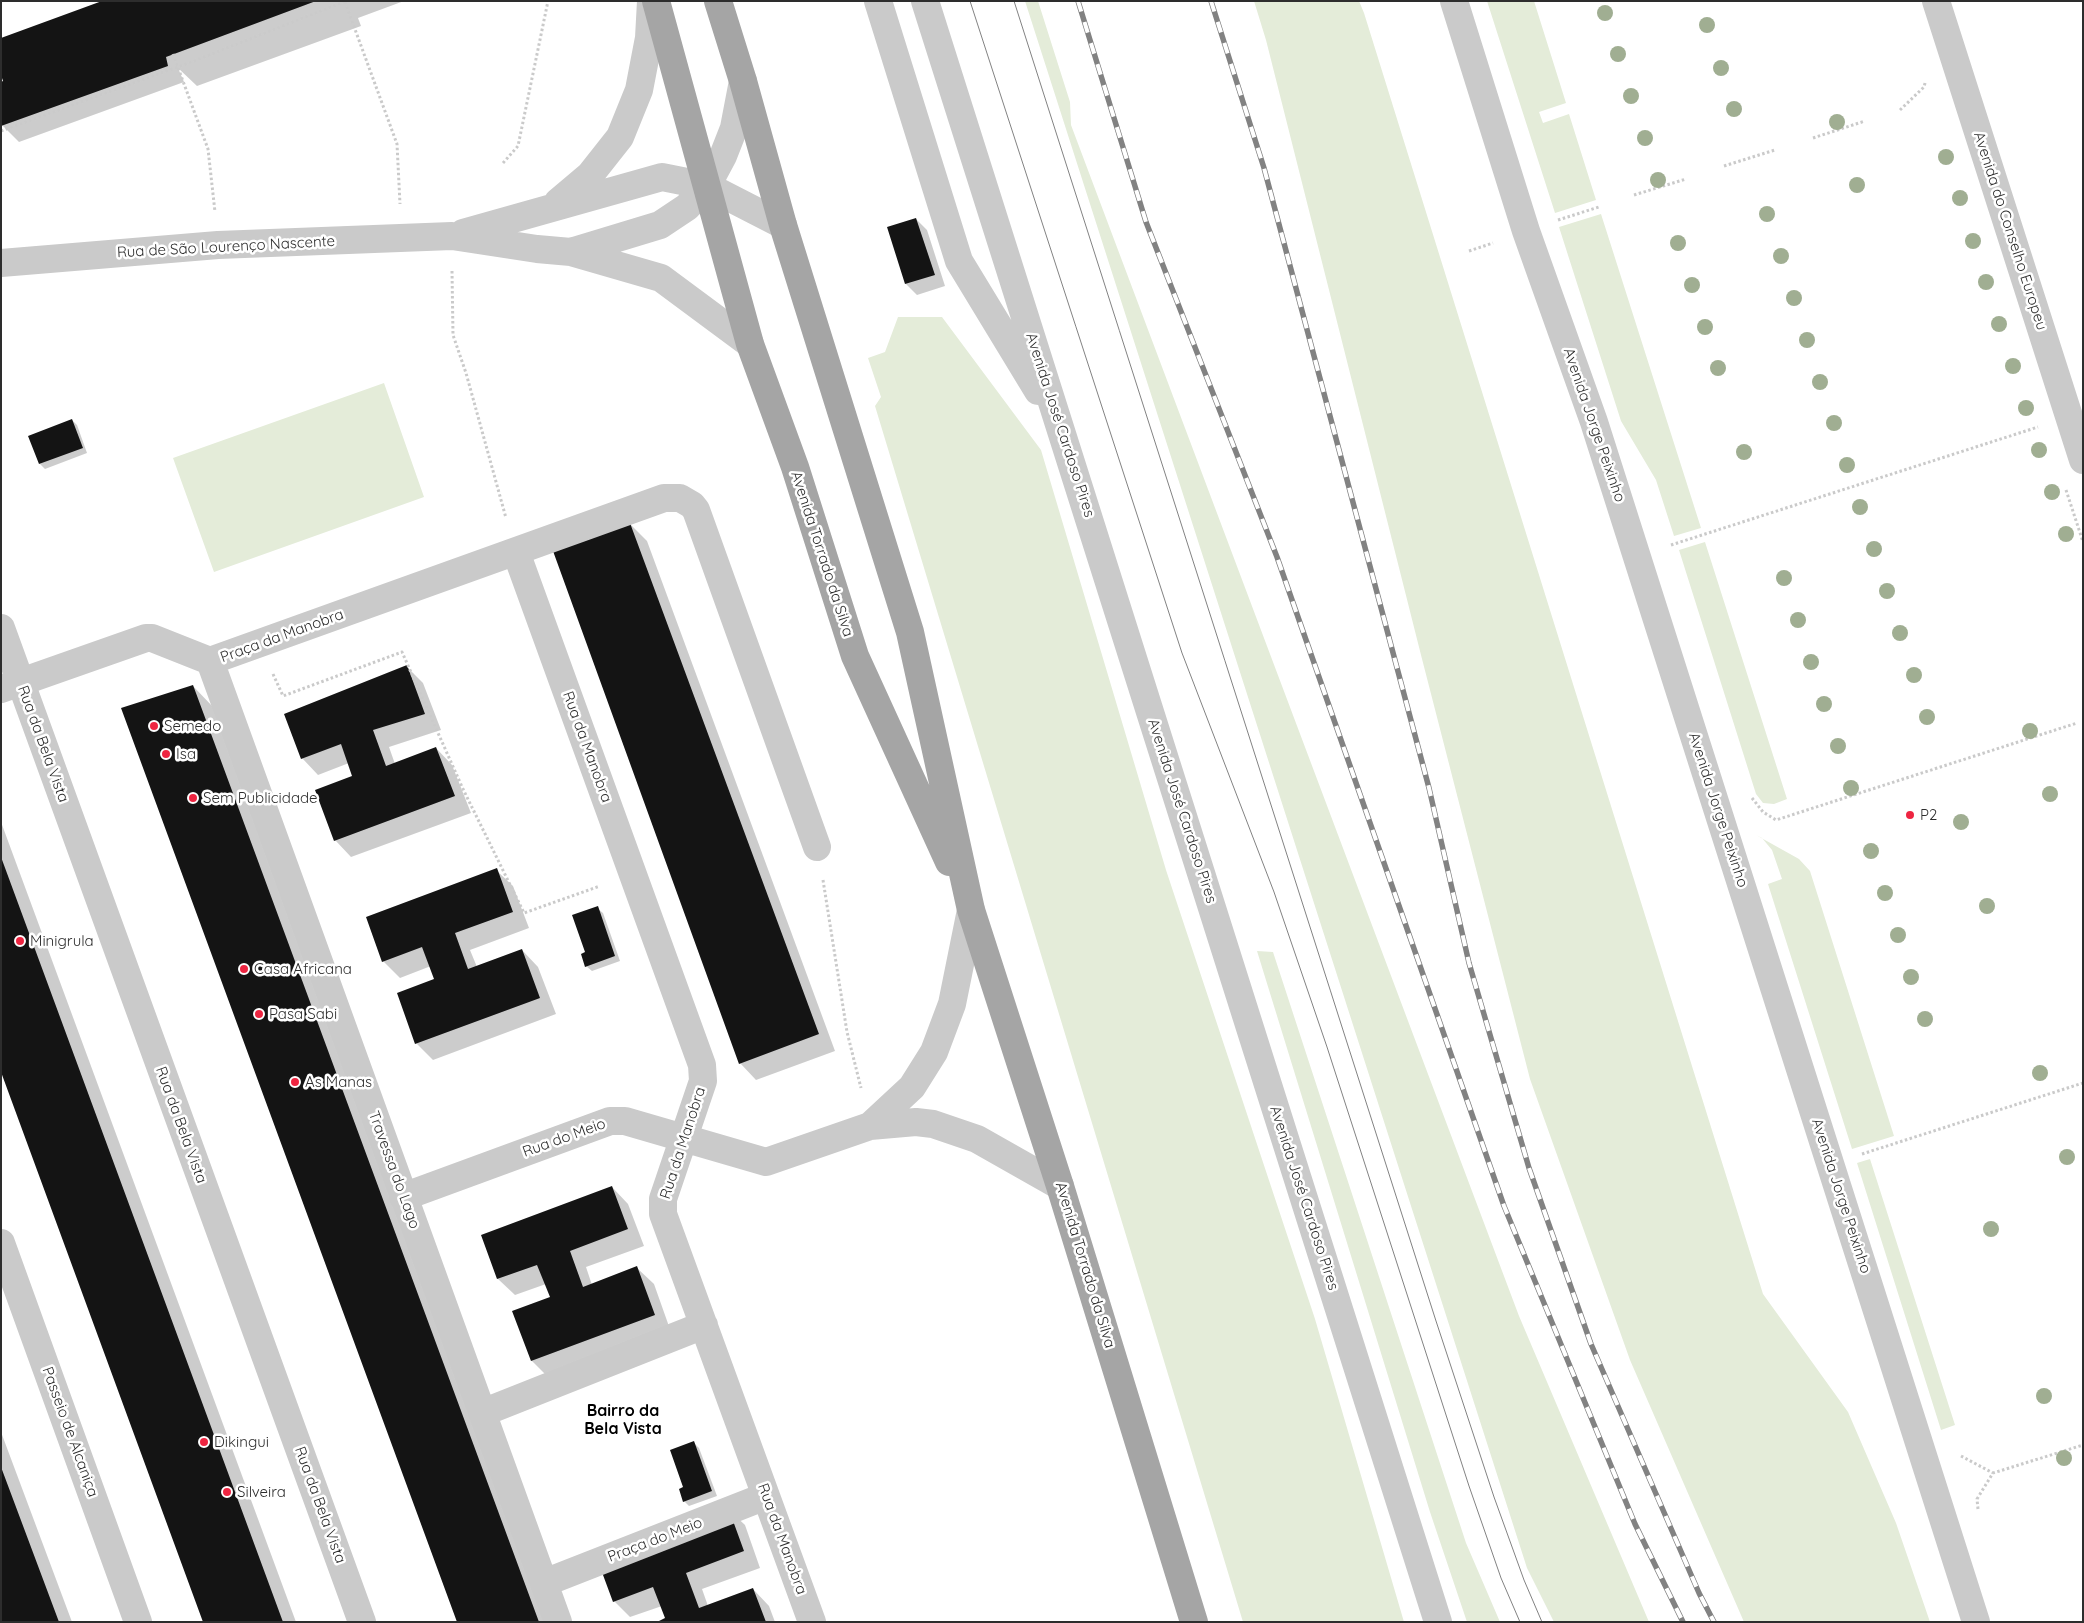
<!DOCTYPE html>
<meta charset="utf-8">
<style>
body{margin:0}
#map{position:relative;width:2084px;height:1623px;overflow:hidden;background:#fff;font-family:Quicksand,sans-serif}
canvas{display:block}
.frame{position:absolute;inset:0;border:2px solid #2d2d2d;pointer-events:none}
</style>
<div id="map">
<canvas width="2084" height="1623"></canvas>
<div class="frame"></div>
</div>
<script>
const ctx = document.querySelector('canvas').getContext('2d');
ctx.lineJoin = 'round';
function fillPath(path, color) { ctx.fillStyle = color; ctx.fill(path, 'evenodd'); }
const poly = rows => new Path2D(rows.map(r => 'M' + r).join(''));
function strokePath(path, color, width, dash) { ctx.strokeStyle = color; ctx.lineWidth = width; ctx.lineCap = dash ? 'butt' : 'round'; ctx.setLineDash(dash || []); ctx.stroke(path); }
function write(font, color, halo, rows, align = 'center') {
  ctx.font = font + ' Quicksand,sans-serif'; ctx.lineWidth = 5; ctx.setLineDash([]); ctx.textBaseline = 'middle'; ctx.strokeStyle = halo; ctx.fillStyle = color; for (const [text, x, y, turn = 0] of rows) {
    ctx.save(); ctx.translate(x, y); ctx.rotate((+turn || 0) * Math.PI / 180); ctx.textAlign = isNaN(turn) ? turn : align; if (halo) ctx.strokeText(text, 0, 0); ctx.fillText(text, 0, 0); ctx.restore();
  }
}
const green = poly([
 [1025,1,1038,1,1070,102,1071,125,1519,1316,1649,1622,1554,1622,1527,1568],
 [1254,1,1359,1,1364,13,1763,1294,1848,1412,1896,1523,1930,1622,1744,1622,1630,1360,1530,1079,1421,655,1266,40],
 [1487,1,1534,1,1566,103,1539,112,1543,123,1569,114,1596,200,1555,213],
 [1601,214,1701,528,1674,536,1656,480,1621,421,1559,227],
 [898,317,942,317,1041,450,1166,870,1315,1319,1404,1622,1243,1622,875,406,881,397,868,358,885,352],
 [384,383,424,497,214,572,173,458],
 [1705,542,1787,799,1774,804,1763,803,1756,794,1679,550],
 [1756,835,1799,859,1810,871,1894,1136,1852,1149,1768,884,1782,879,1772,850,1762,838],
 [1257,951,1273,952,1466,1543,1500,1622,1467,1622,1430,1512],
 [1870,1159,1955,1425,1941,1430,1857,1163]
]);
const shadow = poly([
 [106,1,404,1,358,18,361,26,197,86,178,68,184,82,19,142,2,125],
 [916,219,927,230,945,286,917,295,906,284],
 [72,420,77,425,87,453,45,469,40,464],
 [630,524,647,541,835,1051,756,1080,740,1063],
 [407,667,423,683,441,730,389,747,395,764,436,748,452,765,471,813,351,857,335,840,354,777,349,763,318,775,302,758],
 [193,686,214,708,552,1622,458,1622],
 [1,822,296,1622,204,1622,1,1069],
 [496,870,513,886,529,928,470,950,477,967,522,950,538,967,556,1014,433,1060,416,1043,436,980,431,966,400,978,383,961],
 [597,908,603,913,620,961,592,971,586,966,587,953],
 [612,1187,628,1204,644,1246,586,1267,592,1285,637,1268,654,1284,671,1332,548,1377,532,1361,551,1298,546,1284,515,1295,498,1279,483,1236],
 [1,1432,72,1622,1,1622],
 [694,1443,699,1448,717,1496,689,1506,684,1501,685,1488],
 [728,1509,745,1525,760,1568,702,1589,708,1606,753,1589,769,1606,775,1622,660,1622,666,1619,662,1606,630,1617,614,1601]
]);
const building = poly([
 [102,1,316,1,166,57,168,66,1,126,1,82,3,81,1,75,1,38],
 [916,218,935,275,905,284,887,227],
 [72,419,83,448,39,464,28,436],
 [630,523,819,1034,739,1064,553,551],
 [407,665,425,714,373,730,386,766,436,747,455,796,334,841,315,790,352,776,341,744,301,759,284,714],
 [193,685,539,1622,457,1622,121,708],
 [1,857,283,1622,203,1622,1,1072],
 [497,868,513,912,455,933,468,969,522,949,540,998,415,1044,397,993,434,979,422,947,382,962,366,917],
 [598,906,615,956,585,967,581,954,585,952,572,915],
 [612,1186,628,1229,570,1251,583,1287,637,1266,655,1315,531,1361,512,1311,550,1297,537,1265,497,1279,481,1235],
 [694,1441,712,1491,683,1502,679,1489,683,1487,670,1450],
 [1,1467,59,1622,1,1622],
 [728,1507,744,1551,686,1573,699,1608,753,1588,766,1622,657,1622,665,1618,653,1587,613,1602,596,1556]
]);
const path = poly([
 [345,2,397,144,400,204],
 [173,54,208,149,215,212],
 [1900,110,1924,87,1925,83],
 [1,131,194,61,346,1],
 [1813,138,1865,121],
 [503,163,518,146,548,1],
 [1724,166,1775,150],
 [1634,195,1686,179],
 [1558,220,1599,207],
 [1469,251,1493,243],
 [452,271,453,335,466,373,506,518],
 [2066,490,2083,542],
 [1671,545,2038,427],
 [273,674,283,696,402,652,463,789,524,913,600,886],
 [1752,798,1763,812,1776,820,2077,723],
 [823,880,847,1032,861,1088],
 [1862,1154,2083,1083],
 [1961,1456,1993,1473],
 [1978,1509,1977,1499,1993,1473,2083,1445]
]);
const minor = poly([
 [878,1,959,261,1038,391],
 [925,1,1438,1622],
 [1454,1,1526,231,1594,422,1976,1622],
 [1936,1,2083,460],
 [558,202,590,175,620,137,639,90,649,38,651,1],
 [463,233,662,177,707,186,783,225],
 [571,252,661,278,750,344],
 [1,263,218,245,452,236,537,249,571,252,660,225,687,207,707,186,723,156,734,128,743,81],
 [516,552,702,1065,703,1081,663,1199,663,1214,812,1622],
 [1,628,362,1622],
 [210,661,558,1622],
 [1,689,146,638,152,638,210,661,664,498,680,498,692,505,696,510,817,847],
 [870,1126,912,1087,934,1052,952,1004,971,910],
 [403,1197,610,1121,625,1121,766,1162,870,1126,916,1122,933,1124,977,1139,1060,1186],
 [1,1243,138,1622],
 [482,1413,704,1325],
 [544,1583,766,1496]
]);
const major = poly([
 [656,1,750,344,795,467,855,656,949,862],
 [718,1,743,81,783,225,910,632,971,910,1060,1186,1194,1622]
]);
const tram = poly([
 [970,1,1182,653,1274,892,1327,1047,1469,1486,1501,1578,1520,1622],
 [1014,1,1436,1321,1494,1497,1524,1580,1542,1622]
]);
const rail = poly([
 [1078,1,1146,222,1277,557,1504,1206,1635,1524,1683,1622],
 [1211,1,1264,168,1429,788,1469,963,1529,1168,1591,1344,1699,1593,1714,1622]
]);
const trees = [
 [1605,13],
 [1707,25],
 [1618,54],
 [1721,68],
 [1631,96],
 [1734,109],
 [1837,122],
 [1645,138],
 [1946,157],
 [1658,180],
 [1857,185],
 [1960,198],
 [1767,214],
 [1973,241],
 [1678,243],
 [1781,256],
 [1986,282],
 [1692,285],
 [1794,298],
 [1999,324],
 [1705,327],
 [1807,340],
 [2013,366],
 [1718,368],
 [1820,382],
 [2026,408],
 [1834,423],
 [2039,450],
 [1744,452],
 [1847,465],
 [2052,492],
 [1860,507],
 [2066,534],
 [1874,549],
 [1784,578],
 [1887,591],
 [1798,620],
 [1900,633],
 [1811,662],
 [1914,675],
 [1824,704],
 [1927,717],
 [2030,731],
 [1838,746],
 [1851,788],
 [2050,794],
 [1961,822],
 [1871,851],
 [1885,893],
 [1987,906],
 [1898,935],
 [1911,977],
 [1925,1019],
 [2040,1073],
 [2067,1157],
 [1991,1229],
 [2044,1396],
 [2064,1458]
];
const markers = [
 [154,726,5,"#ee2541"],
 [166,754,5,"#ee2541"],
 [193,798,5,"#ee2541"],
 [1910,815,5,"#ee2541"],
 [20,941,5,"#ee2541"],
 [244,969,5,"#ee2541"],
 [259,1014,5,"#ee2541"],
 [295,1082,5,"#ee2541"],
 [204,1442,5,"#ee2541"],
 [227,1492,5,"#ee2541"]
];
const streetNames = [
 ["Avenida do Conselho Europeu",2010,231,72],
 ["Rua de São Lourenço Nascente",226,247,-3],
 ["Avenida José Cardoso Pires",1060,425,72],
 ["Avenida Jorge Peixinho",1594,425,71],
 ["Avenida Torrado da Silva",822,554,72],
 ["Praça da Manobra",282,636,-20],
 ["Rua da Bela Vista",43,744,70],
 ["Rua da Manobra",587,747,70],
 ["Avenida Jorge Peixinho",1718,810,72],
 ["Avenida José Cardoso Pires",1182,811,72],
 ["Rua da Bela Vista",181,1125,70],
 ["Rua do Meio",564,1138,-20],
 ["Rua da Manobra",683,1143,-72],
 ["Travessa do Lago",394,1170,70],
 ["Avenida Jorge Peixinho",1841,1196,72],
 ["Avenida José Cardoso Pires",1304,1198,72],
 ["Avenida Torrado da Silva",1085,1265,73],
 ["Passeio de Alcaniça",70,1432,70],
 ["Rua da Bela Vista",320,1505,70],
 ["Rua da Manobra",782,1539,70],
 ["Praça do Meio",655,1540,-21]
];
const poiNames = [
 ["Semedo",164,726],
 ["Isa",176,754],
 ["Sem Publicidade",203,798],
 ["P2",1920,815],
 ["Minigrula",30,941],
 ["Casa Africana",254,969],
 ["Pasa Sabi",269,1014],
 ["As Manas",305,1082],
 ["Dikingui",214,1442],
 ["Silveira",237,1492]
];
const neighbourhoodNames = [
 ["Bairro da",623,1411],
 ["Bela Vista",623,1429]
];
fillPath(green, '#e4ecd9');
fillPath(shadow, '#0003');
fillPath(building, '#141414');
strokePath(path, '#cacaca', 3, [2.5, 2.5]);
strokePath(minor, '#cacaca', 28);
strokePath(major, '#a5a5a5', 28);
strokePath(tram, '#828282', 1);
strokePath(rail, '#828282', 5.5);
strokePath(rail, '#fff', 4, [11]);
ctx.fillStyle = '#a0ae92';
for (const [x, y] of trees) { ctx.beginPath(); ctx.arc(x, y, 8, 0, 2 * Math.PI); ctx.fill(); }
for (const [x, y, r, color] of markers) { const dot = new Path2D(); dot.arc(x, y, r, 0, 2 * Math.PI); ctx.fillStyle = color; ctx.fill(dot); strokePath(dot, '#fff', 2); }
write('15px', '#2d2d2d', '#fff', streetNames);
write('15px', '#2d2d2d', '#fff', poiNames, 'left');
write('bold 16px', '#000', '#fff', neighbourhoodNames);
</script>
